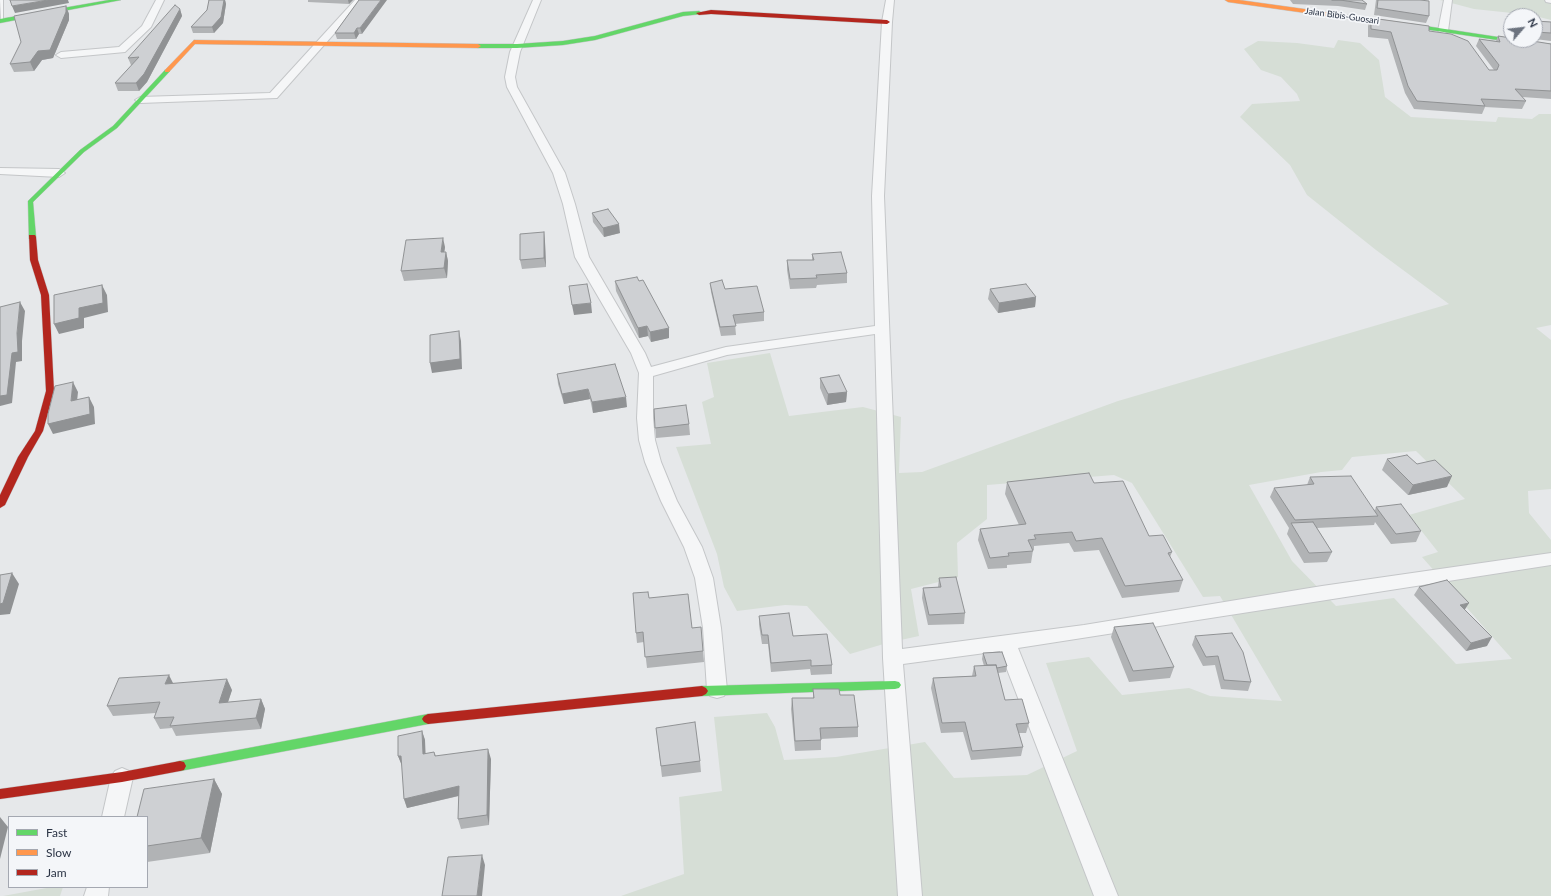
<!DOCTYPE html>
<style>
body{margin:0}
#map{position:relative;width:1551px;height:896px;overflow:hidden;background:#e6e8ea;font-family:Lato,sans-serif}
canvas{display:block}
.legend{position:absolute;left:8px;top:816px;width:140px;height:72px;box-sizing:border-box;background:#f4f6f9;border:1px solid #a4a8b1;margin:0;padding:5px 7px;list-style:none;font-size:12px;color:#2b3445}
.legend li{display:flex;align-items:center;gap:8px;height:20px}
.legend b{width:20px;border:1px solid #a4a8b1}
.north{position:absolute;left:1503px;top:8px;width:40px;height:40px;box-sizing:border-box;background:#f4f6f9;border:1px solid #a4a8b1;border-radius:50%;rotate:62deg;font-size:11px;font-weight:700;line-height:16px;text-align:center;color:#2b3445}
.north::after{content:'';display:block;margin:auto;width:14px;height:18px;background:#6c737f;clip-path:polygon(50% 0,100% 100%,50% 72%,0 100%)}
</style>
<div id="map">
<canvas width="1551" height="896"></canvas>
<ul class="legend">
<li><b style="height:5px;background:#63d668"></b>Fast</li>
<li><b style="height:5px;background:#ff974d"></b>Slow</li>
<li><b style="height:5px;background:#b3261e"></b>Jam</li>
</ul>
<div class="north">N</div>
</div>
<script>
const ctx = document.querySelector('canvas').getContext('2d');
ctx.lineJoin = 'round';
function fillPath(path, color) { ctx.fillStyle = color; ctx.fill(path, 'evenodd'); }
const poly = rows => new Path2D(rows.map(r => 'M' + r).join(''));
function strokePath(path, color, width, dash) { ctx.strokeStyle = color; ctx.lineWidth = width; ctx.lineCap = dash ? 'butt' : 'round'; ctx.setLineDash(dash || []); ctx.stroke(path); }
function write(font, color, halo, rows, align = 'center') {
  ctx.font = font + ' Lato,sans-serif'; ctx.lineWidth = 3.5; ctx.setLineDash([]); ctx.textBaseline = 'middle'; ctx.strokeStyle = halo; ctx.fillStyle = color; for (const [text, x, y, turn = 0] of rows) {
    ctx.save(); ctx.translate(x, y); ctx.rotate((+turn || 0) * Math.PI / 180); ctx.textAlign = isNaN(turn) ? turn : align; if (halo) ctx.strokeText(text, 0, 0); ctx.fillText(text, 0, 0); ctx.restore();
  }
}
const green = poly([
 [1440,0,1551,0,1551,20,1531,15,1474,9],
 [1338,40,1360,43,1379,60,1385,97,1411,117,1496,122,1498,117,1532,119,1539,114,1551,114,1551,325,1536,328,1551,340,1551,489,1528,491,1529,513,1551,540,1551,896,621,896,684,874,679,797,722,791,714,717,767,713,775,727,784,760,836,757,925,742,954,778,1027,775,1077,751,1046,663,1089,657,1122,695,1189,688,1210,696,1282,701,1220,596,1203,597,1132,483,1114,475,987,485,987,519,957,543,958,577,911,589,919,636,887,643,850,654,807,606,785,605,737,611,724,587,717,554,676,447,711,444,702,402,714,397,707,363,770,353,789,416,863,407,901,417,899,473,922,472,1118,401,1449,304,1376,250,1307,195,1290,165,1240,117,1252,104,1300,101,1297,94,1281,77,1261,70,1244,49,1258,41,1297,43,1334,48],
 [1416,451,1465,499,1409,515,1438,552,1422,557,1512,659,1456,664,1394,598,1336,606,1292,561,1249,485,1321,472,1342,470,1352,457],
 [52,887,63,887,60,896,3,896]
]);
const lane = poly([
 [0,0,3,0,3,21,1,22,0,0]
]);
const street = poly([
 [156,0,164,0,151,27,125,52,61,58,56,55,61,52,119,47,142,26,156,0],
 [355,0,364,0,277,98,140,103,135,100,140,97,270,93,355,0],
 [533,0,541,0,520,52,515,77,517,87,565,173,575,204,589,257,645,353,651,367,726,347,875,326,872,196,882,22,886,0,894,0,892,22,884,196,902,649,1084,625,1322,586,1551,553,1551,565,1018,648,1118,896,1094,896,1000,651,903,664,922,896,898,896,883,658,875,334,727,355,653,376,653,418,655,440,661,462,677,501,702,547,713,578,721,628,727,690,724,696,717,698,710,696,707,690,703,628,695,578,684,547,661,501,645,462,639,440,637,418,639,373,631,353,575,257,563,204,553,173,507,87,505,77,510,52,533,0],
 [1444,0,1452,0,1448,31,1443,34,1438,31,1444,0],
 [1545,0,1551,0,1551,3,1546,2,1545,0],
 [0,168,59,169,65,173,59,177,0,174,0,168],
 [122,768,129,771,133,777,124,817,102,817,111,777,115,771,122,768],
 [87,887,109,887,108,896,84,896,87,887]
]);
const fast = poly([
 [109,0,121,0,0,23,0,19,109,0],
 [699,11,702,13,701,14,683,16,595,40,563,45,517,48,478,48,475,46,478,44,517,44,563,41,595,36,683,12,699,11],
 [1412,24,1511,39,1511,40,1551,44,1551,48,1410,27,1410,25,1412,24],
 [165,70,170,71,117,128,84,152,33,202,36,237,35,239,29,239,28,201,80,150,113,126,165,70],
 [895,681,899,682,901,685,899,688,895,689,702,696,698,694,696,691,698,688,702,686,895,681],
 [428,714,432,716,434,719,432,722,428,724,180,771,176,770,174,766,176,762,180,761,428,714]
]);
const slow = poly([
 [1225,0,1239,0,1412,24,1415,26,1412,28,1228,2,1225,0],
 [194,40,478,44,481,46,478,48,195,44,169,72,165,72,165,70,194,40]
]);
const jam = poly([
 [711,10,887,20,890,22,887,24,711,14,699,15,696,13,711,10],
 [29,235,35,235,36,237,38,260,49,295,54,391,43,431,28,457,5,505,0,508,0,495,18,457,35,431,46,391,41,295,30,260,29,235],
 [702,686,706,688,708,691,706,694,702,696,428,724,424,722,422,719,424,716,428,714,702,686],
 [180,761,184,762,186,766,184,770,180,771,122,782,0,799,0,789,122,772,180,761]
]);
const wall = poly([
 [209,0,225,0,226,4,223,23,214,33,193,33,191,27,207,10],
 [308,0,353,0,349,4,308,2],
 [359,0,362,34,359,34,356,39,337,39,335,33],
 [1290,0,1362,0,1367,4,1365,10,1338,6,1293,4],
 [1376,0,1420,0,1429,16,1426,23,1374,15],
 [66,6,69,14,69,20,53,58,42,60,34,71,14,72,10,64],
 [180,9,182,16,147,82,139,91,118,91,115,83,132,65,131,65,128,58],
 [1371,18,1429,31,1489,70,1494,70,1476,46,1479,39,1496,41,1498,36,1551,44,1551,99,1522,97,1526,101,1522,109,1485,107,1482,114,1414,109,1405,93,1388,39,1368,37,1368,26],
 [1535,21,1551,22,1551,41,1535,39],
 [592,213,620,233,604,237,593,222],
 [544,232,545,242,546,267,522,269,520,260],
 [445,247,444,252,446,252,448,261,447,278,404,281,401,271],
 [812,254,847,273,847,283,817,285,816,288,790,289,787,270,787,260,812,260],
 [615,281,669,338,651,342,648,336,639,338,616,291],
 [710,283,725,289,764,312,764,321,735,324,736,335,721,336,711,292],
 [990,289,1036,297,1035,307,998,313,988,299],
 [557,374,627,407,593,413,590,399,564,404,558,384],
 [820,378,847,392,846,402,827,405,820,388],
 [654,409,689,424,690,435,656,438],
 [1387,459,1417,464,1447,487,1408,495,1382,470],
 [1310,477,1375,510,1376,507,1421,531,1416,542,1391,544,1375,522,1374,525,1317,528,1332,552,1327,562,1304,563,1287,534,1289,528,1270,497,1274,488,1307,485],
 [1007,482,1094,483,1149,536,1172,552,1170,557,1183,580,1179,592,1122,598,1099,550,1074,552,1069,543,1034,546,1034,550,1033,550,1031,563,1007,565,1007,568,988,569,978,540,980,529,1019,525,1005,494],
 [939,578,965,613,964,624,928,625,922,598,923,588,938,587],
 [1419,587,1465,610,1487,646,1466,651,1414,595],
 [649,598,692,628,701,627,704,662,647,668,644,642,637,643,636,633],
 [759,616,793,636,832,665,832,674,811,675,810,669,771,672,768,644,762,644,759,625],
 [1114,627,1174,667,1170,678,1129,682,1111,637],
 [1195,636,1251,682,1248,691,1221,689,1215,665,1203,666,1192,645],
 [983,653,1007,666,1006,672,998,673,1005,700,1029,723,1026,733,1019,733,1023,747,1021,756,971,760,963,732,941,733,931,688,933,678,972,676,974,666,984,666,982,659],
 [173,683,232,690,228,702,261,699,265,709,261,729,176,736,172,728,160,729,154,718,156,713,113,716,107,706],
 [813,689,840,695,858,727,858,737,821,739,821,750,795,751,791,709,792,698,813,698],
 [656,728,700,761,701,772,662,777],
 [422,731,425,740,425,754,434,752,436,756,491,759,489,825,461,829,458,819,459,796,407,808,404,799,402,765,398,756],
 [214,779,222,794,210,853,147,862,147,817]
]);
const shadedWall = poly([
 [48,0,68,0,69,3,15,13,12,6],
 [224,0,225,0,226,4,223,23,214,33,212,27],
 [348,0,353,0,349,4],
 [381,0,387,0,362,34,360,28],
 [66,6,69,14,69,20,53,58,42,60,34,71,30,62],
 [180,9,182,16,147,82,139,91,136,83],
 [357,28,359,34,356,39,354,33],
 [619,224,620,233,604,237,603,228],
 [544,232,545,242,546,267,544,258],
 [443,238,445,247,443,262,441,252],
 [446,252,448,261,447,278,444,268],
 [102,285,107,295,108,312,84,318,84,328,59,334,54,324,79,308],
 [1036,297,1035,307,998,313,999,303],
 [20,302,25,311,22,341,22,361,16,362,12,403,0,406,0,396,17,333],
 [591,303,592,313,574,315,572,305],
 [647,326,648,336,639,338,638,328],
 [669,328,669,338,651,342,650,332],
 [459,331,461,341,462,369,432,373,430,363],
 [73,382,78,392,76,411,71,401],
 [588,389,590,399,564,404,562,394],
 [847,392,846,402,827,405,828,394],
 [89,397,94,407,95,424,53,434,48,424],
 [626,397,627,407,593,413,592,402],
 [1452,476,1447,487,1408,495,1413,485],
 [12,573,19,584,10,614,0,615,0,604],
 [1469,603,1464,611,1460,605],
 [1492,637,1487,646,1466,651,1471,643],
 [169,675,174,685,165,684],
 [227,679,232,690,224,714,219,703],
 [261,699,265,709,261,729,256,718],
 [422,731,425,740,426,764,423,754],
 [488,749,491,759,489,825,487,815],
 [398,756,401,756,402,766],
 [214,779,222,794,210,853,201,838],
 [459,786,462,795,407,808,404,799],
 [0,817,8,827,0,859],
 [482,855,485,865,482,896,477,896]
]);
const building = poly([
 [10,0,48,0,12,6,10,0],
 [209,0,224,0,221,17,212,27,191,27,207,10,209,0],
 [359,0,381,0,360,28,357,28,354,33,335,33,359,0],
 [1332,0,1362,0,1367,4,1340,0,1332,0],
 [1378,0,1420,0,1429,1,1429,16,1377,8,1378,0],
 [175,5,180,9,144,74,136,83,115,83,139,57,128,58,175,5],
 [66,6,66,12,50,50,38,51,30,62,10,64,21,42,14,16,66,6],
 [1371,18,1429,26,1429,31,1451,34,1468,41,1489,70,1497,70,1499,65,1479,39,1500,42,1498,36,1511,38,1511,40,1526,40,1551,44,1551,91,1515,89,1526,101,1481,99,1485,106,1417,101,1408,86,1391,32,1371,29,1371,18],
 [1535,21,1551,22,1551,33,1535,32,1535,21],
 [608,209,619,224,603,228,592,213,608,209],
 [544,232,544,258,520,260,520,234,544,232],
 [443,238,441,252,446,252,444,268,401,271,406,240,443,238],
 [841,252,847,273,816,275,817,278,790,279,787,260,814,260,812,254,841,252],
 [637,277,639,281,643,280,669,328,650,332,647,326,638,328,615,281,637,277],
 [722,280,725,289,757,286,764,312,733,315,736,326,720,327,710,283,722,280],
 [587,284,591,303,572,305,569,286,587,284],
 [1026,284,1036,297,999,303,990,289,1026,284],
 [102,285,103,303,79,308,79,318,54,324,54,295,102,285],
 [20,302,17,333,18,352,12,353,7,395,0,396,0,307,20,302],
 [459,331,460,359,430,363,430,335,459,331],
 [615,364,626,397,592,402,588,389,562,394,557,374,615,364],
 [839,375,847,392,828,394,820,378,839,375],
 [73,382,71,401,89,397,90,414,48,424,48,414,55,386,73,382],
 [686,405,689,424,655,428,654,409,686,405],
 [1407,455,1417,464,1435,460,1452,476,1413,485,1387,459,1407,455],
 [1089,473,1094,483,1123,481,1149,536,1163,535,1172,552,1168,553,1183,580,1125,586,1102,538,1076,541,1072,532,1034,535,1036,539,1028,540,1033,551,1008,553,1009,556,990,558,980,529,1026,524,1007,482,1089,473],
 [1351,476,1378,516,1295,520,1274,488,1314,484,1310,477,1351,476],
 [1401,504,1421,531,1396,534,1376,507,1401,504],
 [1313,522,1332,552,1309,553,1291,523,1313,522],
 [12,573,3,603,0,604,0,575,12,573],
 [956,577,965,613,929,615,923,588,941,587,939,578,956,577],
 [1447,580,1469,603,1460,605,1492,637,1471,643,1419,587,1447,580],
 [648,592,649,598,688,594,692,628,701,627,703,651,645,657,643,632,636,633,633,593,648,592],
 [789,613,793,636,827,634,832,665,811,666,811,660,771,663,768,635,762,635,759,616,789,613],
 [1153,623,1174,667,1133,671,1114,627,1153,623],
 [1232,633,1243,652,1251,682,1224,680,1218,656,1206,657,1195,636,1232,633],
 [1002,652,1007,666,997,668,996,665,987,665,983,653,1002,652],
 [996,665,1005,700,1022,699,1029,723,1016,724,1023,747,972,751,965,722,942,723,933,678,976,676,974,666,996,665],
 [169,675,165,684,227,679,219,703,261,699,256,718,170,726,174,717,154,718,160,702,107,706,119,678,169,675],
 [813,689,839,689,840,695,854,695,858,727,820,728,821,740,795,741,792,698,814,698,813,689],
 [695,722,700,761,661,766,656,728,695,722],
 [422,731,423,754,434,752,435,756,488,749,487,815,458,819,459,786,404,799,401,756,398,756,398,736,422,731],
 [214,779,201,838,147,846,147,817,137,817,144,789,214,779],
 [482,855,477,896,442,896,448,857,482,855]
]);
const farStreetnames = [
 ["Jalan Bibis-Guosari",1342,16,8]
];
fillPath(green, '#d6ded6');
strokePath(lane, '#c4c6c8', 2);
strokePath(street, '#c4c6c8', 2);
strokePath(fast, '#c4c6c8', 1);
strokePath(slow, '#c4c6c8', 1);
strokePath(jam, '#c4c6c8', 1);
fillPath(lane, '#f5f6f7');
fillPath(street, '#f5f6f7');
fillPath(fast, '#63d668');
fillPath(slow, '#ff974d');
fillPath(jam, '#b3261e');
fillPath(wall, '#b1b3b5');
fillPath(shadedWall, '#909294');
fillPath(building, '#ced0d3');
strokePath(building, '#909294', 1);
write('9px', '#2b3445', '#f4f6f9', farStreetnames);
</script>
